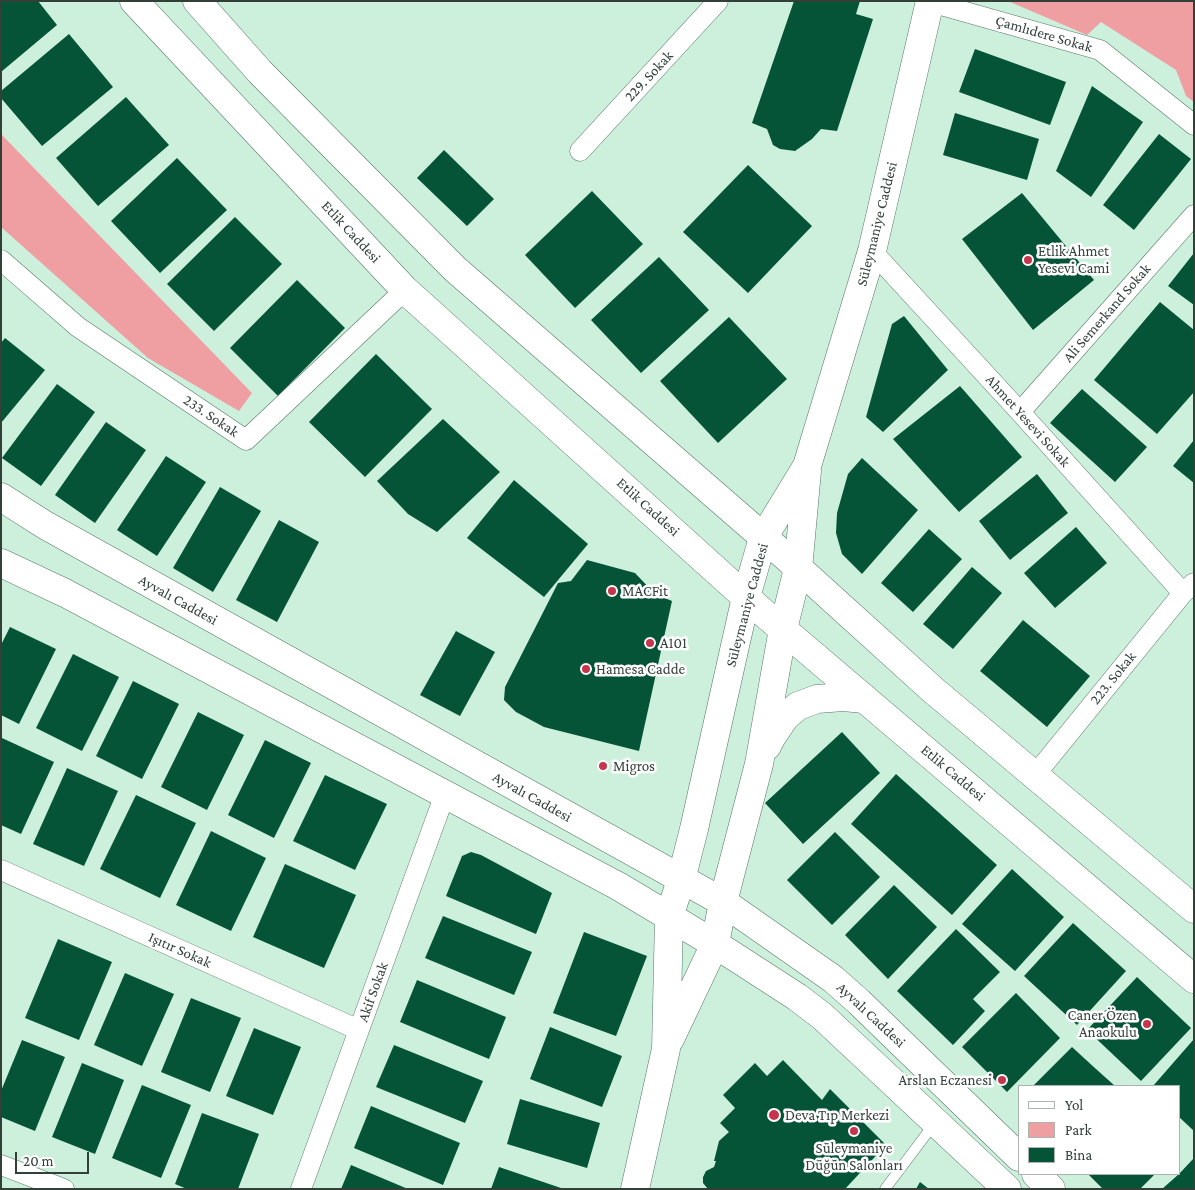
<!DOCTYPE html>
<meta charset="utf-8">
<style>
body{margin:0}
#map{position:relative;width:1195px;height:1190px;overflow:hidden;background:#cdf0dd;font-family:"Crimson Pro",serif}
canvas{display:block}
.frame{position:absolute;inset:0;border:2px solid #324038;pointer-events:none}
.legend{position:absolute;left:1018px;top:1085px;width:162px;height:90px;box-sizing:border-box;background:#fff;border:1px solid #adb3af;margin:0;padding:6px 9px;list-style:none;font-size:15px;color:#324038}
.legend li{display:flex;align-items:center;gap:10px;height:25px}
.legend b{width:25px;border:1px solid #adb3af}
.scale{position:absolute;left:15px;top:1152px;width:74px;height:22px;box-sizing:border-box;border:2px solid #324038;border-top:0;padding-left:6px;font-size:15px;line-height:18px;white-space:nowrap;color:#324038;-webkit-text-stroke:4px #fff;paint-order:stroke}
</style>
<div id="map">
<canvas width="1195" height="1190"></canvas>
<div class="frame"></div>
<ul class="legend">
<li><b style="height:6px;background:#fff"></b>Yol</li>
<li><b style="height:14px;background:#ef9fa2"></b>Park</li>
<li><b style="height:14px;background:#055438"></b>Bina</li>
</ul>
<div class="scale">20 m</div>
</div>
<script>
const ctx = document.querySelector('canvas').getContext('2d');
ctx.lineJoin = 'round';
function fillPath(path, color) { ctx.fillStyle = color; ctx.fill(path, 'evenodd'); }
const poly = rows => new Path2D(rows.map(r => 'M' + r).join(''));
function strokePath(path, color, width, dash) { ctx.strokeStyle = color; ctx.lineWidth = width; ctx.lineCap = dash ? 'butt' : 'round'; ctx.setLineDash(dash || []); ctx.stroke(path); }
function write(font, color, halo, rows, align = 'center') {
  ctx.font = font + ' "Crimson Pro",serif'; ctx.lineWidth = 5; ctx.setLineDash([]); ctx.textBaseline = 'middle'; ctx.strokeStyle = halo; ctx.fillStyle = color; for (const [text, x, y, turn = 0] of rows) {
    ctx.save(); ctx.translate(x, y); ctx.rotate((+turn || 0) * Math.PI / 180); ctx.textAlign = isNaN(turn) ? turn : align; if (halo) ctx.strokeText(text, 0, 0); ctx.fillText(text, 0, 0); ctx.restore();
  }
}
const green = poly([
 [1008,1,1194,1,1194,102,1186,96,1176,70,1101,22,1087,35],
 [1,134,252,393,239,411,148,358,1,227]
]);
const building = poly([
 [1,1,38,1,57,25,1,72],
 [794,1,860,1,856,14,873,19,837,131,821,129,812,139,795,151,780,149,773,145,767,129,752,123],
 [69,34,113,87,42,146,1,98,1,91],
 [975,49,1066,82,1050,125,959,92],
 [1092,86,1143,122,1091,197,1056,171],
 [126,97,169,145,98,206,56,158],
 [955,113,1039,139,1027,180,943,155],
 [1159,134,1191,159,1134,230,1103,205],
 [444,150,494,199,467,226,417,178],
 [177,158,227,210,160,273,111,221],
 [748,165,812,226,748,293,683,232],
 [592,191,643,244,575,308,525,255],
 [1022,193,1094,280,1033,330,962,239],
 [235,217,282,264,214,331,167,284],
 [1194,253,1194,305,1168,286],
 [659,257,709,310,641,373,591,320],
 [297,280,345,328,278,396,230,348],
 [1160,302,1194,330,1194,392,1157,434,1094,380],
 [904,316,948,370,883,432,866,417,892,324],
 [729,317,787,379,718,443,660,381],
 [5,338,45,370,1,423,1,343],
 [376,354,432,409,365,477,309,422],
 [57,384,95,412,41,486,2,458],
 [960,386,1022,457,959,512,893,439],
 [1082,389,1147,447,1115,482,1050,423],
 [443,419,500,472,437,532,408,514,377,481],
 [106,422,146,450,95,523,55,495],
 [1194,440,1194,483,1173,466],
 [166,456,206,482,157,556,117,530],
 [862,458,918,510,862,574,842,554,836,533,837,513,848,474],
 [1037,474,1068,513,1010,560,979,521],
 [514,480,588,544,544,597,467,538],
 [220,487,261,511,213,592,173,568],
 [279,520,319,542,277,622,236,600],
 [1076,527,1107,563,1055,608,1024,573],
 [929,529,962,559,913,612,881,583],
 [587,560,635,573,655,594,672,601,639,751,544,727,516,712,504,700,505,687,558,583,571,581],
 [972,567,1002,593,953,649,923,624],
 [1023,620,1090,676,1047,727,980,671],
 [10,627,56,649,19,724,1,715,1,645],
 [456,631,495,652,460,716,420,695],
 [73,654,119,677,82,751,36,728],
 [133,681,179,704,142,779,96,756],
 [198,712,244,735,207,810,161,787],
 [842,732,880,773,803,844,765,803],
 [2,738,54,762,21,834,1,825],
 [265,740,311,763,274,838,228,815],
 [67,768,118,791,84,866,33,844],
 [896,774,997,865,952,915,851,824],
 [325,775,387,804,355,870,293,841],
 [136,795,196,823,160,898,100,869],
 [211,831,266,858,231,931,176,905],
 [835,832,880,877,832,925,787,880],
 [471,852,481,855,552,893,536,934,446,896,462,856],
 [285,864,356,895,324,968,253,937],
 [1012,869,1064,917,1015,971,962,924],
 [894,885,937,927,888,979,845,935],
 [443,916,532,952,514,995,425,958],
 [1073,923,1126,971,1077,1025,1024,976],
 [956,929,1000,972,973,999,985,1011,953,1045,897,991],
 [584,932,647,956,616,1036,553,1013],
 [58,939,112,962,79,1040,25,1018],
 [125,973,174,994,142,1066,94,1045],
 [1137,977,1191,1028,1141,1081,1087,1030],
 [417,980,506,1017,489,1059,400,1022],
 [1016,993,1060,1038,1007,1092,962,1047],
 [191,998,241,1018,210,1092,161,1072],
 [550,1027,622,1056,602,1107,530,1079],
 [254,1028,301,1047,273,1115,226,1096],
 [1194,1039,1194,1131,1179,1117,1179,1086,1153,1086],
 [22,1040,65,1057,35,1131,1,1117,1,1091],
 [394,1045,483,1081,465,1123,376,1087],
 [1072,1047,1096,1069,1115,1086,1033,1086],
 [783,1060,822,1100,830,1089,886,1145,845,1189,708,1189,703,1183,703,1177,706,1171,714,1167,716,1161,714,1161,719,1141,729,1132,720,1123,735,1108,723,1095,755,1063,767,1076],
 [82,1063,124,1080,95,1154,52,1137],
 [142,1085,191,1105,161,1178,112,1158],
 [520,1099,600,1123,587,1168,507,1144],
 [371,1106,460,1143,443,1185,354,1148],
 [202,1113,259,1134,238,1189,187,1189,175,1184],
 [1194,1158,1194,1189,1162,1189,1179,1174],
 [351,1165,408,1189,341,1189],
 [499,1167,561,1188,561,1189,491,1189],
 [1088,1174,1155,1174,1140,1189,1103,1189],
 [920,1182,929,1189,916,1189]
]);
const service = poly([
 [885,1189,934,1124]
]);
const minor = poly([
 [930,2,1100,50,1194,125],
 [580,151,718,1],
 [872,251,1020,412,1183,593],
 [1,260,78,327,246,440,405,290],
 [1020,412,1194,215],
 [1035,775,1183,593,1194,583],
 [1,870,359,1030],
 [1,1165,64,1189],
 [301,1189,445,794]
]);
const secondary = poly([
 [1,497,45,525,723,902,833,979,859,1002,1019,1157],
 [1,563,65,593,618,886,715,944,797,997,822,1016,1007,1189],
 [767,746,771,738,785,717,798,706,817,699,843,697,865,699],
 [670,1039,715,944,723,902,759,764,783,629,798,569,807,471],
 [1036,1174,1051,1189],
 [635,1189,666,1049,669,917,681,880,694,829,746,597,763,538,807,466,872,251,930,1]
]);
const primary = poly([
 [134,1,405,290,759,609,1194,979],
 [197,1,260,72,455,269,785,556,933,690,1194,909]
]);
const markers = [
 [1028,260,5,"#c5354b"],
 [612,591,5,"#c5354b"],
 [650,643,5,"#c5354b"],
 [586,669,5,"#c5354b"],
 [603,766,5,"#c5354b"],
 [1147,1024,5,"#c5354b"],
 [1002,1080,5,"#c5354b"],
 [774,1115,6,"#c5354b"],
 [854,1131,5,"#c5354b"]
];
const streetNames = [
 ["Çamlıdere Sokak",1044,34,16],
 ["229. Sokak",649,76,-47],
 ["Süleymaniye Caddesi",877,224,-76],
 ["Etlik Caddesi",351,232,47],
 ["Ali Semerkand Sokak",1107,313,-49],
 ["233. Sokak",211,416,34],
 ["Ahmet Yesevi Sokak",1028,421,48],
 ["Etlik Caddesi",648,507,42],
 ["Ayvalı Caddesi",178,600,29],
 ["Süleymaniye Caddesi",747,605,-75],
 ["223. Sokak",1113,678,-51],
 ["Etlik Caddesi",953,773,40],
 ["Ayvalı Caddesi",532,797,29],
 ["Işıtır Sokak",180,950,24],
 ["Akif Sokak",373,992,-70],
 ["Ayvalı Caddesi",871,1015,43]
];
const poiNames = [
 ["Etlik Ahmet",1038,251],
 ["Yesevi Cami",1038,268],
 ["MACFit",622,591],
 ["A101",660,643],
 ["Hamesa Cadde",596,669],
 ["Migros",613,766],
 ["Caner Özen",1137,1015,"right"],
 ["Anaokulu",1137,1032,"right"],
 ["Arslan Eczanesi",992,1080,"right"],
 ["Deva Tıp Merkezi",785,1115],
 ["Süleymaniye",854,1148,"center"],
 ["Düğün Salonları",854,1165,"center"]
];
fillPath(green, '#ef9fa2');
fillPath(building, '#055438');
strokePath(service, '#567665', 11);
strokePath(minor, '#567665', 21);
strokePath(secondary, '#567665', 29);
strokePath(primary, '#567665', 29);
strokePath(service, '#fff', 10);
strokePath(minor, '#fff', 20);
strokePath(secondary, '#fff', 28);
strokePath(primary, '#fff', 28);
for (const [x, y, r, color] of markers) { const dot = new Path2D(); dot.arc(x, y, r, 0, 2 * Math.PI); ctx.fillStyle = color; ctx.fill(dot); strokePath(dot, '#fff', 2); }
write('15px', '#324038', '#fff', streetNames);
write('15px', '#324038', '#fff', poiNames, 'left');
</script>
